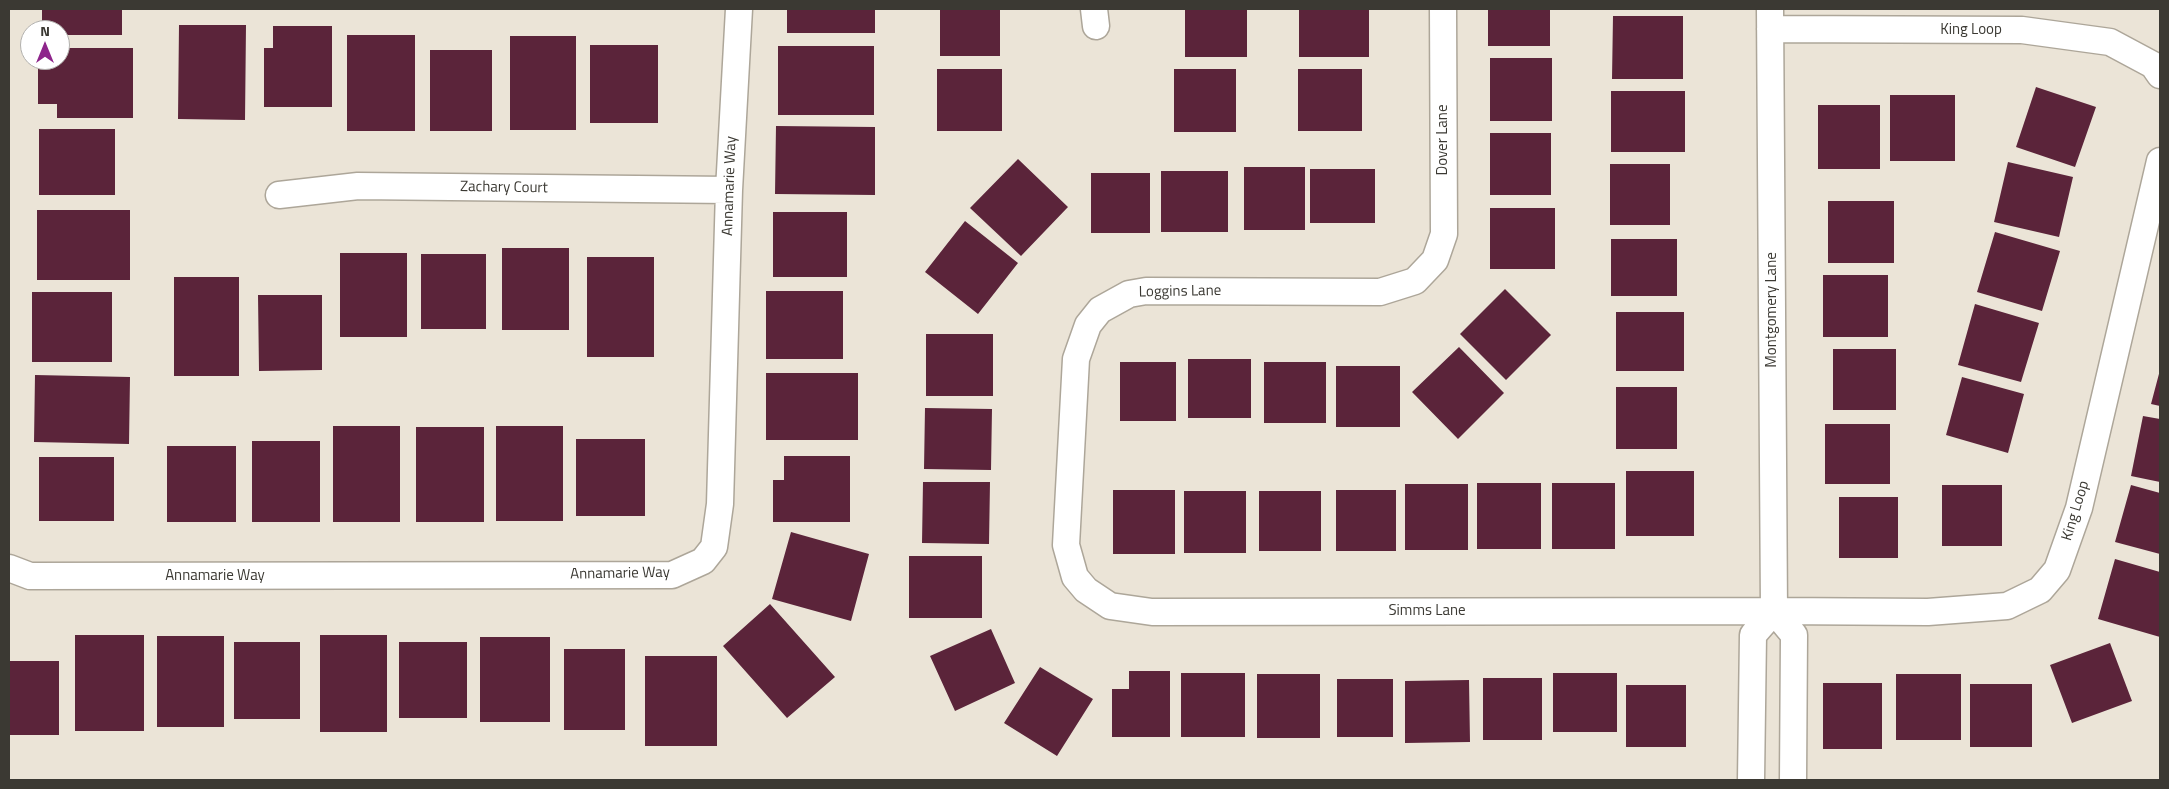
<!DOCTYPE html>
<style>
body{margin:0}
#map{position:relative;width:2169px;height:789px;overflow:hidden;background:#ebe4d7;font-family:"Titillium Web",sans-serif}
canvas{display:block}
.frame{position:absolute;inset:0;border:10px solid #3b3933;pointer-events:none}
.north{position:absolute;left:20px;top:20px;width:50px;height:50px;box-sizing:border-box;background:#fff;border:1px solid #b1b0ad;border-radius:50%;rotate:0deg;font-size:14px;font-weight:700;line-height:20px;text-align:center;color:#3b3933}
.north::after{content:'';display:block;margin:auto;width:18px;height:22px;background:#8e258b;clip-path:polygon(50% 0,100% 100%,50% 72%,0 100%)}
</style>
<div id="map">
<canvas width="2169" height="789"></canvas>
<div class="frame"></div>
<div class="north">N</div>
</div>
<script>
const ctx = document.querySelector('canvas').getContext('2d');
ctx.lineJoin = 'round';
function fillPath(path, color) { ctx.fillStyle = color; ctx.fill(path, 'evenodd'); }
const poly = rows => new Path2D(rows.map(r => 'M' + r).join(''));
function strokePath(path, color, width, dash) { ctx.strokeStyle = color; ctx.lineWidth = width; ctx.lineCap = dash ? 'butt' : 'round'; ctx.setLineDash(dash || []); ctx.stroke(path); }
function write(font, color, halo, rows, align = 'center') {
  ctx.font = font + ' "Titillium Web",sans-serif'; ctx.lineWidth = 5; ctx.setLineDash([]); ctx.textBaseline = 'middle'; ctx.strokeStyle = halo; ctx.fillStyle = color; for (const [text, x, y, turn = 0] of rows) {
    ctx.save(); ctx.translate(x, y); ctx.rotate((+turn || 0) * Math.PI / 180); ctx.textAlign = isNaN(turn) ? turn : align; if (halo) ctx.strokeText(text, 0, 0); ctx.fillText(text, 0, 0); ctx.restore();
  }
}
const building = poly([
 [42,9,122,9,122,35,60,35,60,30,42,30],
 [787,9,875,9,875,33,787,33],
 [940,9,1000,9,1000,56,940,56],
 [1185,9,1247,9,1247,57,1185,57],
 [1299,9,1369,9,1369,57,1299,57],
 [1488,9,1550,9,1550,46,1488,46],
 [1613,16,1683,16,1683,79,1612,79],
 [179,25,246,25,245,120,178,119],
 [273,26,332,26,332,107,264,107,264,48,273,48],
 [347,35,415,35,415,131,347,131],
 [510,36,576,36,576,130,510,130],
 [590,45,658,45,658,123,590,123],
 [778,46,874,46,874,115,778,115],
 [60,48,133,48,133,118,57,118,57,104,38,104,38,60,60,60],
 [430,50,492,50,492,131,430,131],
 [1490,58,1552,58,1552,121,1490,121],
 [937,69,1002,69,1002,131,937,131],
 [1174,69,1236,69,1236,132,1174,132],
 [1298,69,1362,69,1362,131,1298,131],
 [2036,87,2096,107,2075,167,2016,147],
 [1611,91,1685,91,1685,152,1611,152],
 [1890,95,1955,95,1955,161,1890,161],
 [1818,105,1880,105,1880,169,1818,169],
 [776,126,875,127,875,195,775,194],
 [39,129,115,129,115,195,39,195],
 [1490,133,1551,133,1551,195,1490,195],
 [1018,159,1068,207,1021,256,970,208],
 [2008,162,2073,177,2059,237,1994,222],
 [1610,164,1670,164,1670,225,1610,225],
 [1244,167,1305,167,1305,230,1244,230],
 [1310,169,1375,169,1375,223,1310,223],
 [1161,171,1228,171,1228,232,1161,232],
 [1091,173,1150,173,1150,233,1091,233],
 [1828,201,1894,201,1894,263,1828,263],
 [1490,208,1555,208,1555,269,1490,269],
 [37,210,130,210,130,280,37,280],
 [773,212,847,212,847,277,773,277],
 [965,221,1018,263,978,314,925,272],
 [1995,232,2060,251,2042,311,1977,292],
 [1611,239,1677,239,1677,296,1611,296],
 [502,248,569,248,569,330,502,330],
 [340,253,407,253,407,337,340,337],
 [421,254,486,254,486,329,421,329],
 [587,257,654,257,654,357,587,357],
 [1823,275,1888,275,1888,337,1823,337],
 [174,277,239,277,239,376,174,376],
 [1505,289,1551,335,1506,380,1460,334],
 [766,291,843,291,843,359,766,359],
 [32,292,112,292,112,362,32,362],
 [258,295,322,295,322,370,259,371],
 [1975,304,2039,323,2021,382,1958,365],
 [1616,312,1684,312,1684,371,1616,371],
 [926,334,993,334,993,396,926,396],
 [1459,347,1504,393,1458,439,1412,392],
 [1833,349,1896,349,1896,410,1833,410],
 [1188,359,1251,359,1251,418,1188,418],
 [1120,362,1176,362,1176,421,1120,421],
 [1264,362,1326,362,1326,423,1264,423],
 [1336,366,1400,366,1400,427,1336,427],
 [2160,370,2160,406,2151,404],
 [766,373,858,373,858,440,766,440],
 [35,375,130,377,129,444,34,442],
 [1962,377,2024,394,2008,453,1946,435],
 [1616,387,1677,387,1677,449,1616,449],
 [925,408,992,409,991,470,924,469],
 [2143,416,2160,419,2160,482,2131,476],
 [1825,424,1890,424,1890,484,1825,484],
 [333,426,400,426,400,522,333,522],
 [496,426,563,426,563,521,496,521],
 [416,427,484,427,484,522,416,522],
 [576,439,645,439,645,516,576,516],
 [252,441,320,441,320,522,252,522],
 [167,446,236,446,236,522,167,522],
 [784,456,850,456,850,522,773,522,773,480,784,480],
 [39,457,114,457,114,521,39,521],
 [1626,471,1694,471,1694,536,1626,536],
 [923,482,990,482,989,544,922,543],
 [1477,483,1541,483,1541,549,1477,549],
 [1552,483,1615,483,1615,549,1552,549],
 [1405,484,1468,484,1468,550,1405,550],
 [1942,485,2002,485,2002,546,1942,546],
 [2131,485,2160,493,2160,554,2115,542],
 [1113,490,1175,490,1175,554,1113,554],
 [1336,490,1396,490,1396,551,1336,551],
 [1184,491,1246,491,1246,553,1184,553],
 [1259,491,1321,491,1321,551,1259,551],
 [1839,497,1898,497,1898,558,1839,558],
 [791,532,869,554,851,621,772,599],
 [909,556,982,556,982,618,909,618],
 [2115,559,2160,572,2160,637,2098,619],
 [770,604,835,677,787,718,723,646],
 [991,629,1015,683,955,711,930,656],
 [75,635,144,635,144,731,75,731],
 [320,635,387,635,387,732,320,732],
 [157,636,224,636,224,727,157,727],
 [480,637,550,637,550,722,480,722],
 [234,642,300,642,300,719,234,719],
 [399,642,467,642,467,718,399,718],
 [2110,643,2132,701,2072,723,2050,665],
 [564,649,625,649,625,730,564,730],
 [645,656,717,656,717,746,645,746],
 [9,661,59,661,59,735,9,735],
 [1040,667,1093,699,1057,756,1004,723],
 [1129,671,1170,671,1170,737,1112,737,1112,689,1129,689],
 [1181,673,1245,673,1245,737,1181,737],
 [1553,673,1617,673,1617,732,1553,732],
 [1257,674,1320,674,1320,738,1257,738],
 [1896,674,1961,674,1961,740,1896,740],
 [1483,678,1542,678,1542,740,1483,740],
 [1337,679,1393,679,1393,737,1337,737],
 [1469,680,1470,742,1405,743,1405,681],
 [1823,683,1882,683,1882,749,1823,749],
 [1970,684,2032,684,2032,747,1970,747],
 [1626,685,1686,685,1686,747,1626,747]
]);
const street = poly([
 [1094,9,1096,26],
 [1443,9,1444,234,1435,260,1415,281,1380,292,1146,291,1129,294,1100,310,1088,325,1076,359,1066,545,1075,577,1086,590,1110,606,1152,612,1774,611,1928,612,2007,606,2040,590,2057,570,2079,508,2160,161],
 [1770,9,1774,611,1794,635,1793,780],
 [1770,29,2022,30,2110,42,2153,65,2160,75],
 [279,195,358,186,729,190],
 [9,568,30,576,672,575,703,561,714,547,720,504,729,190,739,9],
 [1751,780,1753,635,1774,611]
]);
const streetNames = [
 ["King Loop",1971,30],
 ["Dover Lane",1443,140,-90],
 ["Annamarie Way",730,186,-88],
 ["Zachary Court",504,188,1],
 ["Loggins Lane",1180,292,-1],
 ["Montgomery Lane",1772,310,-90],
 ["King Loop",2076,511,-73],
 ["Annamarie Way",620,574,-1],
 ["Annamarie Way",215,576],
 ["Simms Lane",1427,611]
];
fillPath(building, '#5b243a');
strokePath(street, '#ada699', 29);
strokePath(street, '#fff', 26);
write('15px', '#3b3933', '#fff', streetNames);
</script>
